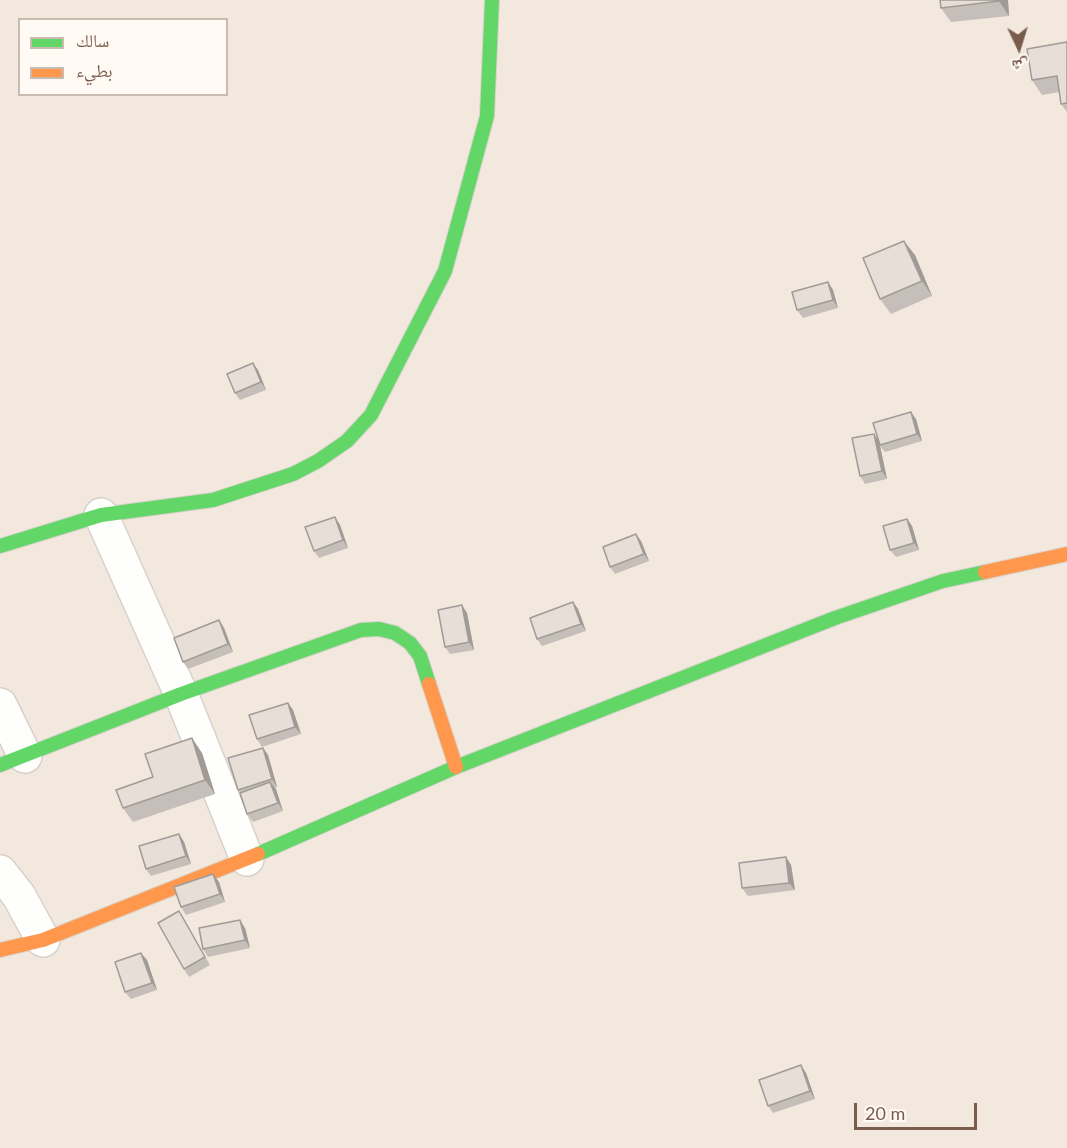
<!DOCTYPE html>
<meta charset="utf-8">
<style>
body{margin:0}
#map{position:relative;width:1067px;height:1148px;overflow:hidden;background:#f9f5f0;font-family:Lato,"Noto Naskh Arabic",sans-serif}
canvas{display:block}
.legend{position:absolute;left:18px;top:18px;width:210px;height:78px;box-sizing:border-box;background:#fffaf3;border:2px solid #cabbb1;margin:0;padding:8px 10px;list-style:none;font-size:18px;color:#7a5c4d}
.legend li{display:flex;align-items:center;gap:12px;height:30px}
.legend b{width:30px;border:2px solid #cabbb1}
.north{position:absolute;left:989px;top:18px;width:60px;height:60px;-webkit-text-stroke:4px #fffaf3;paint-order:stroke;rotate:176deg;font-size:16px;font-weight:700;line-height:24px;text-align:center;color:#7a5c4d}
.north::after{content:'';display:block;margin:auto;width:21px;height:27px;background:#7a5c4d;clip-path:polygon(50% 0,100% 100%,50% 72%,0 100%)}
.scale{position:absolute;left:854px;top:1103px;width:123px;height:27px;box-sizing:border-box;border:3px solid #7a5c4d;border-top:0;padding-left:8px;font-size:18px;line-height:21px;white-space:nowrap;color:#7a5c4d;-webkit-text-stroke:4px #fffaf3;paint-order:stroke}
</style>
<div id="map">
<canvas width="1067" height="1148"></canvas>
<ul class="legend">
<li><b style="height:8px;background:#63d668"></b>سالك</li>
<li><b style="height:8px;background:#ff974d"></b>بطيء</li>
</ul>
<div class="north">ش</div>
<div class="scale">20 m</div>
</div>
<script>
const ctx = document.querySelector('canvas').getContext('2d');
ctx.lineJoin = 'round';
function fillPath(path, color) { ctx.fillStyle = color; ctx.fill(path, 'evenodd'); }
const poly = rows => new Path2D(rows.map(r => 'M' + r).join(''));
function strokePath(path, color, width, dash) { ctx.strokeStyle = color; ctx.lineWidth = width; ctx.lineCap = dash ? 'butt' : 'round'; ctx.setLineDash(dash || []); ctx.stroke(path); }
const residential = poly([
 [0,0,1067,0,1067,1148,0,1148],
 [20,20,226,20,226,94,20,94]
]);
const street = poly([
 [101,515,181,694,247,859],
 [0,705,25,756],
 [0,872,19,896,43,940]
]);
const fast = poly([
 [0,546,101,515,213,500,293,474,318,461,347,441,371,415,445,271,487,116,492,0],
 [0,765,181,694,361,630,379,629,395,633,410,643,420,656,429,684],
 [258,854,456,767,835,618,943,581,985,572]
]);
const slow = poly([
 [985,572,1067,554],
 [429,684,456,767],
 [0,950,43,940,258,854]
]);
const wall = poly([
 [940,0,1008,0,1009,16,951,22,941,8],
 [1067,42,1067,112,1061,104,1059,92,1042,95,1032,80],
 [915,255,932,296,891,314,880,299],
 [828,282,833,290,838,308,803,318,797,310],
 [258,370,266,390,240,400,235,393],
 [916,419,922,441,885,452,880,446,887,479,865,484,860,476,874,434,878,439],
 [335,517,340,525,348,548,319,558,314,551],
 [907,519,912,526,919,550,896,557,890,550],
 [641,541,649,561,615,574,610,567],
 [573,602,578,609,586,631,542,646,537,639],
 [467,613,474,650,450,654,445,647],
 [219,620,224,628,233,652,188,669,183,662],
 [288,703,293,710,301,734,262,747,257,739],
 [263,748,268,755,277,787,274,788,283,811,253,822,247,814,240,793,238,790],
 [202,753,215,794,133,822,123,808],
 [179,834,184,842,191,864,151,876,146,869],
 [786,857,791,865,795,890,748,896,742,888],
 [219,882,225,902,186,915,181,907],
 [179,911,184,919,210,965,189,977,184,969],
 [245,928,250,948,208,957,203,949],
 [147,960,157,990,131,999,125,992],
 [806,1073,815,1099,773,1113,768,1106]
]);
const shadedWall = poly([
 [999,0,1008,0,1009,16,999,1],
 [904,241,915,255,932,296,922,281],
 [828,282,833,290,838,308,833,300],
 [253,363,258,370,266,390,261,382],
 [911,412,916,419,922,441,917,434],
 [874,434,879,441,887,479,882,471],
 [335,517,340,525,348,548,343,540],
 [907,519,912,526,919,550,914,543],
 [636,534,641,541,649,561,644,554],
 [573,602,578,609,586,631,581,624],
 [462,605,467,613,474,650,469,642],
 [219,620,224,628,233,652,228,644],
 [288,703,293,710,301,734,295,727],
 [192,738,202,753,215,794,205,780],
 [263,748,268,755,277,787,272,779],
 [270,782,276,789,283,811,278,803],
 [179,834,184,842,191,864,186,856],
 [786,857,791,865,795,890,789,883],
 [213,874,219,882,225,902,220,894],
 [240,920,245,928,250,948,245,940],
 [141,953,147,960,157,990,152,983],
 [801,1065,806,1073,815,1099,810,1091]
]);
const building = poly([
 [940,0,999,0,999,1,941,8,940,0],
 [1067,42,1067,103,1061,104,1057,76,1032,80,1027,49,1067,42],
 [904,241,922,281,880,299,863,258,904,241],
 [828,282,833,300,797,310,792,292,828,282],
 [253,363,261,382,235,393,227,374,253,363],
 [911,412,917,434,880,445,873,423,911,412],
 [874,434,882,471,860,476,852,438,874,434],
 [335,517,343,540,314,551,305,527,335,517],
 [907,519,914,543,890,550,883,526,907,519],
 [636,534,644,554,610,567,603,547,636,534],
 [573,602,581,624,537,639,530,618,573,602],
 [462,605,469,642,445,647,438,610,462,605],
 [219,620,228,644,183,662,174,638,219,620],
 [288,703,295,727,257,739,249,715,288,703],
 [192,738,205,780,123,808,116,790,153,777,145,754,192,738],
 [263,748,272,779,238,790,228,758,263,748],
 [270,782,278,803,247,814,240,793,270,782],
 [179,834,186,856,146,869,139,846,179,834],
 [786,857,789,883,742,888,739,863,786,857],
 [213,874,220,894,181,907,174,887,213,874],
 [179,911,205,957,184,969,158,923,179,911],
 [240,920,245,940,203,949,199,928,240,920],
 [141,953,152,983,125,992,115,962,141,953],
 [801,1065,810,1091,768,1106,759,1080,801,1065]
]);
fillPath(residential, '#f2e8de');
strokePath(street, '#d7d1cb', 36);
strokePath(fast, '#d9d2cb', 16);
strokePath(slow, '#d9d2cb', 16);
strokePath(street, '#fefefd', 33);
strokePath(fast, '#63d668', 14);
strokePath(slow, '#ff974d', 14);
fillPath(wall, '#c6bfb9');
fillPath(shadedWall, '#a19b96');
fillPath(building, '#e6ded7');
strokePath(building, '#a19b96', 1.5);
</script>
